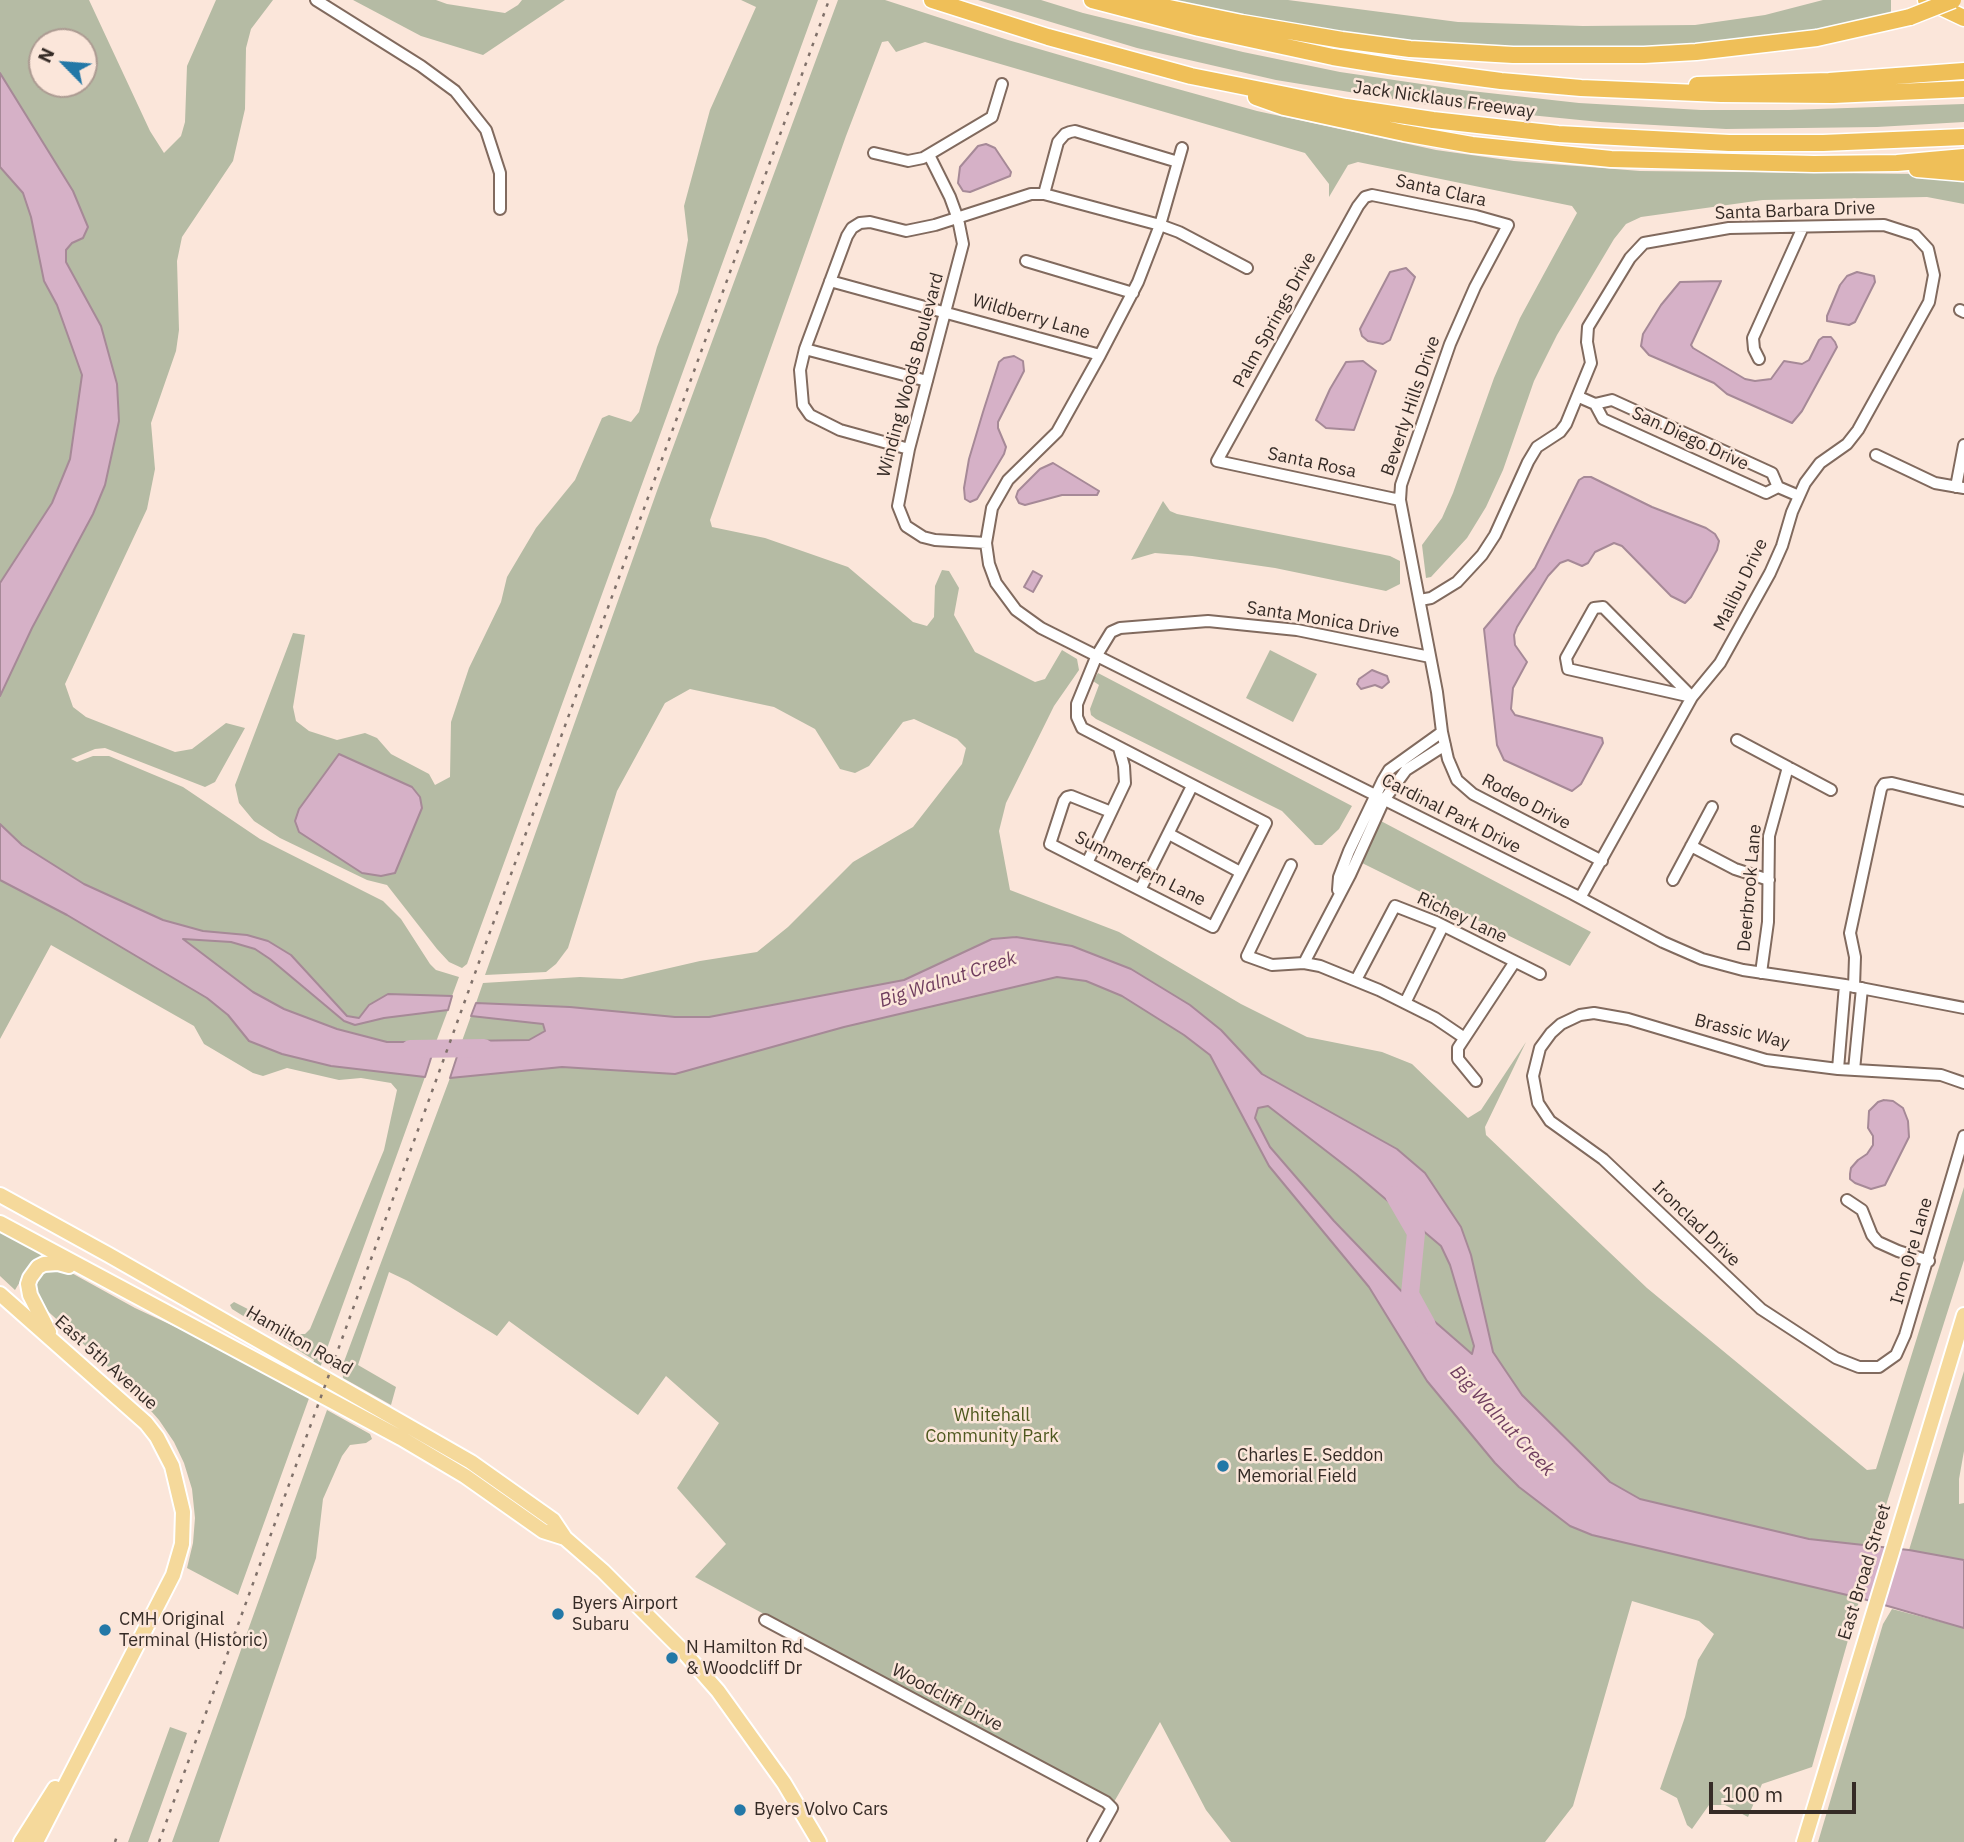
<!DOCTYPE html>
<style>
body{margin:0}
#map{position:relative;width:1964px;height:1842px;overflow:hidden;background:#fbe6da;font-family:"IBM Plex Sans",sans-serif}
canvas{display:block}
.north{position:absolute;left:28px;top:28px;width:70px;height:70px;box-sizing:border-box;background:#fbe6da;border:2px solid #ac9b92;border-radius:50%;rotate:295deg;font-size:19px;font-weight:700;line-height:28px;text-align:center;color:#352b26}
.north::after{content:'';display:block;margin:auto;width:24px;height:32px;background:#2378a7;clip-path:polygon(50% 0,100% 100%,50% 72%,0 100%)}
.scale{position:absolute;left:1709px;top:1782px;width:147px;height:32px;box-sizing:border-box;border:4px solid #352b26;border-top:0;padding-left:9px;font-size:21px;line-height:24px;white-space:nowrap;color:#352b26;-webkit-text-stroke:5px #fbe6da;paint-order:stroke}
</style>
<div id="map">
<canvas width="1964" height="1842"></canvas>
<div class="north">N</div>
<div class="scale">100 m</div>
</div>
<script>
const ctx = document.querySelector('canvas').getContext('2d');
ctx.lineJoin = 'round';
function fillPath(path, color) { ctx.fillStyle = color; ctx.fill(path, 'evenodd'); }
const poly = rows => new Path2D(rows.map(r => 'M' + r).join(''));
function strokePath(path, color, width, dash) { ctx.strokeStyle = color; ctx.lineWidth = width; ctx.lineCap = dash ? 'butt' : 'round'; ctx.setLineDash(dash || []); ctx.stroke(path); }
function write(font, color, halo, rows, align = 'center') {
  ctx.font = font + ' "IBM Plex Sans",sans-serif'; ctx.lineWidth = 5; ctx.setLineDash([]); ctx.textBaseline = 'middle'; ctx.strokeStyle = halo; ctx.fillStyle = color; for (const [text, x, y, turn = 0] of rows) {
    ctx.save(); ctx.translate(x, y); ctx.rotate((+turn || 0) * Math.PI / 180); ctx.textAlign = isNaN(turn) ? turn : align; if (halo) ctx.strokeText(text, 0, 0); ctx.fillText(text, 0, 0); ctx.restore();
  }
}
const green = poly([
 [0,0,89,0,150,131,164,153,181,136,185,122,187,66,216,0,273,0,251,29,246,48,245,109,233,161,182,237,177,261,179,330,176,351,151,423,155,469,147,509,65,684,73,707,86,717,175,752,192,749,226,723,245,728,215,782,205,787,105,748,95,749,71,759,77,762,93,756,109,756,183,787,260,839,383,901,401,919,430,964,436,970,459,977,452,996,388,994,369,1005,359,1019,347,1016,291,955,247,935,203,931,163,920,84,885,22,845,0,824,0,696,32,628,93,514,105,485,119,421,117,384,101,326,66,262,66,250,72,243,83,238,88,227,73,191,0,73],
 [42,42,84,42,84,84,42,84],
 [353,0,436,0,447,4,505,13,518,5,522,0,565,0,483,55,421,36],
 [741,0,818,0,549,740,467,964,462,968,449,962,437,949,387,885,367,880,280,838,254,821,239,803,235,785,293,633,305,635,293,707,296,721,309,731,337,740,365,733,377,738,391,754,429,774,435,785,450,777,451,722,469,668,501,602,507,577,536,528,575,480,602,418,609,415,631,422,639,412,657,347,678,292,688,240,684,206,710,110,756,7],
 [838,0,885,0,1008,40,1156,83,1257,111,1436,150,1514,161,1640,171,1920,174,1964,180,1964,204,1927,197,1763,200,1641,217,1626,224,1614,239,1557,335,1534,381,1503,470,1486,507,1467,538,1431,577,1426,578,1422,545,1442,518,1453,493,1494,378,1520,318,1577,213,1572,206,1358,162,1348,165,1329,197,1329,184,1305,153,925,42,896,52,888,41,882,42,846,136,710,520,712,527,765,538,848,567,913,622,927,626,934,617,935,586,942,570,949,571,959,588,954,615,975,652,1035,682,1045,679,1062,650,1077,659,1079,670,1054,706,1006,803,999,831,1010,890,1119,932,1241,1004,1307,1037,1382,1052,1412,1064,1468,1118,1481,1110,1526,1042,1485,1127,1486,1135,1647,1288,1867,1470,1876,1469,1964,1187,1964,1260,1873,1546,1809,1539,1640,1499,1610,1482,1522,1395,1493,1352,1471,1255,1461,1227,1397,1149,1262,1074,1221,1030,1190,1005,1131,969,1072,946,1016,937,992,939,904,980,709,1017,675,1017,476,1003,483,983,580,977,622,979,700,961,757,952,788,927,853,862,913,827,962,764,966,748,957,739,914,719,903,722,869,766,855,773,840,769,815,729,774,707,690,689,665,703,617,791,568,948,556,964,546,972,485,975,658,488],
 [978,0,1041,0,1083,13,1243,52,1340,72,1462,90,1579,103,1701,110,1789,110,1964,104,1964,122,1877,127,1726,129,1600,122,1429,105,1276,80,1137,48],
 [1171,0,1288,0,1458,22,1583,26,1695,25,1765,15,1823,0,1891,0,1891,13,1821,31,1762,38,1629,48,1532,47,1447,44,1360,36,1254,18],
 [0,163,22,192,47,232,62,301,86,374,76,464,0,591],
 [1163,501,1170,511,1177,514,1390,556,1400,561,1400,584,1386,591,1275,568,1192,556,1155,553,1131,560],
 [1270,650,1317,674,1293,722,1246,698],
 [1098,673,1352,806,1339,829,1322,845,1315,845,1282,811,1096,719,1091,715,1090,709,1099,685,1093,681],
 [1379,820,1591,932,1570,966,1362,863,1362,855],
 [0,880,67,915,207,998,228,1015,249,1041,258,1045,331,1066,425,1077,238,1595,187,1568,193,1543,195,1518,192,1489,184,1463,174,1442,159,1420,129,1386,40,1304,35,1295,36,1284,43,1272,55,1269,68,1271,135,1308,212,1344,302,1395,314,1360,232,1309,230,1305,234,1302,297,1334,305,1334,310,1329,384,1150,397,1090,391,1083,361,1078,339,1080,287,1068,263,1076,253,1073,204,1044,194,1026,51,945,0,1039],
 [182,938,231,942,255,949,270,959,344,1021,355,1025,384,1018,448,1010,436,1042,387,1042,337,1030,284,1009,253,992],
 [1058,977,1086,981,1122,996,1184,1035,1210,1055,1235,1099,1369,1287,1427,1381,1495,1463,1519,1487,1570,1526,1592,1535,1860,1598,1812,1767,1762,1784,1748,1817,1725,1805,1709,1805,1692,1829,1687,1825,1677,1798,1660,1789,1685,1717,1698,1660,1714,1634,1699,1621,1632,1601,1573,1806,1545,1842,1231,1842,1206,1810,1160,1722,1114,1802,695,1577,726,1544,677,1488,719,1423,666,1376,638,1415,509,1321,497,1336,408,1281,389,1272,358,1365,396,1387,391,1405,343,1378,342,1367,450,1078,562,1067,675,1074,844,1027],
 [471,1016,543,1024,545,1031,529,1040,462,1041],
 [1268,1106,1356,1174,1441,1246,1450,1265,1474,1346,1472,1354,1410,1300,1334,1221,1270,1147,1255,1117,1258,1108],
 [0,1228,48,1254,30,1265,15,1290,0,1276],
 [1964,1371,1964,1451,1959,1479,1959,1504,1964,1503,1964,1560,1909,1550],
 [327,1410,370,1434,372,1439,366,1443,350,1445,342,1456,323,1499,316,1558,219,1842,172,1842],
 [1892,1609,1964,1628,1964,1842,1818,1842,1883,1624],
 [170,1727,187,1733,148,1842,128,1842]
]);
const water = poly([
 [0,73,73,191,88,227,83,238,72,243,66,250,66,262,101,326,117,384,119,421,105,485,93,514,32,628,0,696,0,583,52,503,70,459,82,375,57,305,44,281,31,217,23,193,0,167,0,73],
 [986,144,995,148,1011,172,1010,176,970,192,963,191,958,183,960,167,978,146,986,144],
 [1406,268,1415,277,1390,340,1383,344,1368,341,1362,336,1360,329,1390,272,1406,268],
 [1857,272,1874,276,1875,282,1855,322,1849,325,1827,321,1827,316,1840,285,1847,276,1857,272],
 [1721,281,1691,345,1693,348,1745,379,1755,381,1771,379,1784,361,1802,364,1809,360,1819,340,1823,337,1831,337,1835,342,1837,347,1802,411,1792,423,1727,394,1714,383,1649,355,1641,346,1643,334,1661,305,1680,282,1721,281],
 [1014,356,1023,361,1024,371,998,422,998,428,1006,447,1004,454,977,499,970,502,965,499,964,488,969,459,983,412,999,362,1004,358,1014,356],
 [1363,361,1376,371,1354,430,1326,428,1316,420,1330,389,1346,362,1363,361],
 [1053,463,1099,491,1097,495,1062,495,1025,505,1019,503,1016,497,1018,491,1040,469,1053,463],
 [1584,477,1591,477,1652,507,1706,528,1715,534,1719,541,1717,550,1691,597,1685,603,1671,596,1622,546,1614,543,1595,552,1588,563,1582,566,1568,560,1560,563,1548,576,1517,627,1514,635,1515,645,1527,662,1513,688,1511,709,1515,715,1602,738,1603,743,1581,784,1572,791,1504,760,1497,745,1484,629,1535,568,1579,480,1584,477],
 [1033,571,1042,576,1033,592,1024,587,1033,571],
 [1372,670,1387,676,1389,682,1382,688,1375,685,1361,689,1357,684,1359,679,1372,670],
 [339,754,412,787,420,797,422,808,395,873,381,876,362,873,299,832,295,821,299,809,339,754],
 [0,824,22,845,84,884,163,920,203,931,247,935,268,941,291,955,347,1016,359,1018,369,1005,388,994,452,996,448,1010,384,1018,355,1025,344,1021,270,959,255,949,231,942,183,939,253,992,284,1009,337,1029,387,1042,436,1042,425,1077,331,1066,282,1054,249,1041,228,1015,207,998,67,915,0,880,0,824],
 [1016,937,1072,946,1131,969,1190,1005,1221,1030,1262,1074,1397,1149,1425,1173,1461,1227,1471,1255,1493,1352,1522,1395,1610,1482,1640,1499,1809,1539,1909,1550,1964,1560,1964,1628,1860,1598,1592,1535,1570,1526,1519,1487,1495,1463,1427,1381,1369,1287,1269,1166,1210,1055,1184,1035,1122,996,1086,981,1057,977,844,1027,675,1074,562,1067,450,1078,462,1041,529,1040,545,1031,543,1024,471,1016,476,1003,570,1007,675,1017,709,1017,904,980,992,939,1016,937],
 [1268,1106,1356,1174,1441,1246,1450,1265,1474,1346,1472,1354,1410,1300,1334,1221,1270,1147,1255,1118,1258,1108,1268,1106],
 [1884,1100,1893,1101,1903,1108,1908,1121,1909,1137,1885,1185,1871,1189,1855,1183,1850,1179,1850,1174,1851,1168,1858,1160,1867,1154,1873,1145,1873,1136,1868,1128,1869,1111,1878,1102,1884,1100]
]);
const river = poly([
 [410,1049,484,1048],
 [1394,1195,1416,1233,1410,1294,1427,1325]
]);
const minor = poly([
 [316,0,421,66,455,91,486,130,500,173,500,209],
 [1182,148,1160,225,1138,282,1100,355,1057,432,1008,480,992,508,986,543,989,564,996,583,1016,610,1041,628,1573,894,1663,942,1702,959,1743,970,1845,985,1964,1008],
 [874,153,908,161,923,158,992,117,1002,84],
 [929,155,950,197,958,219,963,244,909,449,898,506,906,526,923,537,935,540,986,543],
 [1044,194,1058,142,1065,134,1070,132,1075,131,1178,162],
 [1026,261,1133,293],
 [830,281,1100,355],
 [1960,310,1964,312],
 [805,349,927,381],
 [1759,359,1754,349,1753,338,1803,227],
 [1579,397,1595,404,1612,400,1772,473,1778,487,1799,496],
 [1595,404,1603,419,1766,493,1778,487],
 [909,449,840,430,810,415,803,405,800,370,805,349,847,236,852,228,860,223,870,222,906,231,935,225,1031,194,1044,194,1160,225,1179,232,1247,268],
 [1876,455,1935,483,1964,488],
 [1956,487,1964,445],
 [1400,500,1217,461,1358,206,1365,197,1372,195,1476,216,1508,225,1475,287,1450,344,1401,485,1400,500,1437,692,1442,732,1448,759,1457,780,1473,794,1602,861],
 [1420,600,1431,598,1457,582,1482,555,1495,535,1528,462,1537,447,1560,432,1566,424,1591,363,1587,342,1588,327,1630,258,1644,243,1729,228,1884,225,1915,235,1928,249,1934,275,1929,302,1858,430,1847,444,1820,463,1805,483,1792,512,1782,546,1770,573,1720,663,1692,697,1580,898],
 [1603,607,1692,697,1568,669,1566,658,1594,608,1603,607],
 [1737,740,1831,790],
 [1111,812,1071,796,1067,797,1064,801,1050,844,1213,927,1266,823,1082,728,1077,717,1077,704,1097,655,1111,632,1120,628,1208,621,1297,630,1430,657],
 [1169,834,1240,872],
 [1691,846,1735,869,1769,880],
 [1088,861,1125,783,1124,766,1119,748],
 [1291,865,1247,956,1272,965,1304,963,1320,966,1379,990,1435,1018,1463,1037],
 [1673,880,1712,807],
 [1141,888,1192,786],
 [1338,890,1339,877,1349,851,1383,780,1389,770,1442,732],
 [1304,963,1350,875,1384,800,1406,770,1445,745],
 [1761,973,1768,922,1769,836,1788,767],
 [1356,980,1395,906,1436,922,1540,974],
 [1854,987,1855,957,1850,933,1881,789,1884,784,1892,783,1964,801],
 [1405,1003,1443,926],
 [1838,1069,1845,985],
 [1854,1070,1862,988],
 [1476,1081,1458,1059,1458,1048,1514,963],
 [1964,1083,1941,1075,1838,1069,1766,1060,1628,1019,1594,1013,1580,1015,1561,1024,1551,1033,1540,1048,1533,1076,1538,1103,1550,1121,1603,1159,1761,1309,1836,1358,1859,1367,1879,1367,1896,1355,1905,1335,1964,1136],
 [1847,1200,1862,1210,1872,1235,1878,1242,1898,1251,1929,1261],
 [765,1620,1106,1802,1112,1808,1093,1842]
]);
const major = poly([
 [0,1195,109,1255,471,1462,553,1520,565,1538],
 [0,1223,401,1438,465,1476,543,1531,565,1538,603,1571,682,1650,718,1691,784,1783,819,1842],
 [0,1294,146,1423,157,1437,172,1466,183,1512,182,1544,173,1575,36,1842],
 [49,1332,30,1295,28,1284,30,1278,38,1267,44,1264,58,1263,69,1266],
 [21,1842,55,1788],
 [1804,1842,1964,1315]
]);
const highway = poly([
 [932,0,1048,37,1191,76,1346,107,1433,120,1558,134,1729,143,1823,143,1964,137],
 [1092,0,1199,28,1333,57,1395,67,1501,81,1581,88,1721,94,1833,95,1964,89],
 [1130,0,1242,23,1342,40,1410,49,1513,55,1644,55,1696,52,1817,38,1910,17],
 [1926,0,1964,18],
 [1697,85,1829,81,1964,71],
 [1256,97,1284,107,1404,133,1472,145,1611,159,1814,164,1897,163,1964,157],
 [1917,169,1964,173]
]);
const rail = poly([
 [115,1842,117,1836],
 [159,1842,829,0]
]);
const highwayBridge = poly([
 [1910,17,1953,0]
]);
const markers = [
 [1223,1466,7,"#2378a7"],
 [558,1614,7,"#2378a7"],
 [105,1630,7,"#2378a7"],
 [672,1658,7,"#2378a7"],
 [740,1810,7,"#2378a7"]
];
const streetNames = [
 ["Jack Nicklaus Freeway",1444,100,8],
 ["Santa Clara",1441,191,13],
 ["Santa Barbara Drive",1795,211,-2],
 ["Wildberry Lane",1031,317,16],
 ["Palm Springs Drive",1275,320,-61],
 ["Winding Woods Boulevard",911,375,-75],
 ["Beverly Hills Drive",1411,406,-71],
 ["San Diego Drive",1690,439,25],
 ["Santa Rosa",1312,463,12],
 ["Malibu Drive",1741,585,-64],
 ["Santa Monica Drive",1323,620,9],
 ["Rodeo Drive",1526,802,28],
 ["Cardinal Park Drive",1451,814,27],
 ["Summerfern Lane",1140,869,27],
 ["Deerbrook Lane",1750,888,-85],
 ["Richey Lane",1462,918,25],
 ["Brassic Way",1742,1032,14],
 ["Ironclad Drive",1696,1224,44],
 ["Iron Ore Lane",1912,1251,-74],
 ["Hamilton Road",299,1341,30],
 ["East 5th Avenue",106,1363,42],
 ["East Broad Street",1865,1572,-73],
 ["Woodcliff Drive",947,1698,28]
];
const parkNames = [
 ["Whitehall",992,1416],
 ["Community Park",992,1437]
];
const poiNames = [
 ["Charles E. Seddon",1237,1456],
 ["Memorial Field",1237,1477],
 ["Byers Airport",572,1604],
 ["Subaru",572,1625],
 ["CMH Original",119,1620],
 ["Terminal (Historic)",119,1641],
 ["N Hamilton Rd",686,1648],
 ["& Woodcliff Dr",686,1669],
 ["Byers Volvo Cars",754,1810]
];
const waterNames = [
 ["Big Walnut Creek",948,980,-18],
 ["Big Walnut Creek",1502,1421,47]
];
fillPath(green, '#b5bba4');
fillPath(water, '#d6b1c7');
strokePath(water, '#a68997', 2);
strokePath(river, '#d6b1c7', 18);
strokePath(minor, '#816a5e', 14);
strokePath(major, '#fff', 18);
strokePath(highway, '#fff', 19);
strokePath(minor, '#fff', 10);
strokePath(major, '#f5d99b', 14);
strokePath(highway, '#efbf58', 16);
strokePath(rail, '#80716a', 2.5, [3.5, 7]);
strokePath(highwayBridge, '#fff', 19, []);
strokePath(highwayBridge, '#efbf58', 16);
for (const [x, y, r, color] of markers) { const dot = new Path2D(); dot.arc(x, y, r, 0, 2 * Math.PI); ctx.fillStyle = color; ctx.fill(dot); strokePath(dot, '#fbe6da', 2.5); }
write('18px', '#352b26', '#fbe6da', streetNames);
write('18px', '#4e581e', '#fbe6da', parkNames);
write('18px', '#352b26', '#fbe6da', poiNames, 'left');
write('italic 19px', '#703e5f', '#fbe6da', waterNames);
</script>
